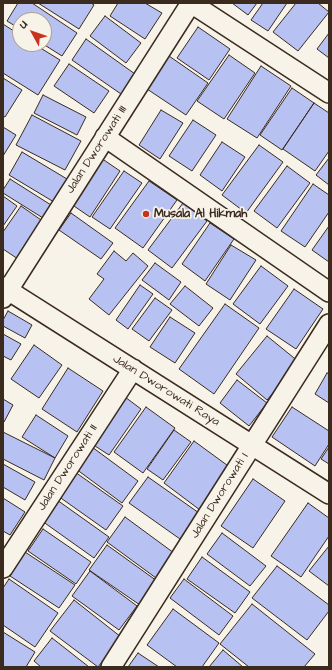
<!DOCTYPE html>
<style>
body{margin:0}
#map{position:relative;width:332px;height:670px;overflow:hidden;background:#f7f3e8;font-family:"Architects Daughter",sans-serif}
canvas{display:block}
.frame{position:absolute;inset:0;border:4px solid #3b2a1e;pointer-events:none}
.north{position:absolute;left:12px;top:12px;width:40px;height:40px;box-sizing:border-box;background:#f7f3e8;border:1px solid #aca397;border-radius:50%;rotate:310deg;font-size:11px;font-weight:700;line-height:16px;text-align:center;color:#3b2a1e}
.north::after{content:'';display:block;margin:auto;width:14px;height:18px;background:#c8321e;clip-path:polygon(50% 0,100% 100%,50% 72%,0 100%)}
</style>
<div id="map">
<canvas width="332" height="670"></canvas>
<div class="frame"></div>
<div class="north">U</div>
</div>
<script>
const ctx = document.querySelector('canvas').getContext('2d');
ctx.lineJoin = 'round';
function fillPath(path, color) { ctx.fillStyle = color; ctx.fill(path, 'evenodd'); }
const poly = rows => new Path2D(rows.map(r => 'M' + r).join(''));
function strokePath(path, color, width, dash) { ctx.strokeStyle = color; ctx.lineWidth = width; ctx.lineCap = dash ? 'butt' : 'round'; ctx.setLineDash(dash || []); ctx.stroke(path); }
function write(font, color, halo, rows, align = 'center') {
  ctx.font = font + ' "Architects Daughter",sans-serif'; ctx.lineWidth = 3.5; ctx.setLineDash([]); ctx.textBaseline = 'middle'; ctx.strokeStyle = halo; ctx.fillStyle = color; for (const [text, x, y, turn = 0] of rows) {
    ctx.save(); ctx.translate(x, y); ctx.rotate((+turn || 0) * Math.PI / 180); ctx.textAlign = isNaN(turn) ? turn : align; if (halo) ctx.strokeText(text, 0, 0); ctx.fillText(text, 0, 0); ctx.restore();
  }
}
const building = poly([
 [18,3,32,3,77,33,62,56,43,44,44,20,20,20,20,29,7,21,18,3],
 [38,3,91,3,94,5,79,29,38,3],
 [118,3,145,3,162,13,145,39,110,16,118,3],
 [232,3,257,3,248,15,232,3],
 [263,3,287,3,268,31,251,20,263,3],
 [296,3,318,3,329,12,298,51,273,32,296,3],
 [105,16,141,43,126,63,90,36,105,16],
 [3,24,20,35,20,44,34,44,60,60,38,95,3,73,3,24],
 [198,27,230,49,209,80,177,58,198,27],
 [329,33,329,58,317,49,329,33],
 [86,39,135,74,121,94,72,60,86,39],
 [229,55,255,73,224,119,197,101,229,55],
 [169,56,208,83,186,115,147,89,169,56],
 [69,64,109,91,94,113,54,86,69,64],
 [261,66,291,86,257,138,227,119,261,66],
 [3,78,22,90,5,117,3,116,3,78],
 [292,88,314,103,282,150,260,135,292,88],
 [43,95,86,117,77,135,34,113,43,95],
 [314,103,329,113,329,151,315,171,283,149,314,103],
 [161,110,183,123,160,159,139,145,161,110],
 [32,115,81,141,65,170,16,145,32,115],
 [193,120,216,135,192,171,169,156,193,120],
 [3,127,16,135,3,156,3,127],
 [222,142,245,157,222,191,200,175,222,142],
 [259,145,283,162,246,213,222,195,259,145],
 [22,152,67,179,54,202,9,175,22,152],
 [101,158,120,171,90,217,71,204,101,158],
 [329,158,329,185,316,175,329,158],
 [287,166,310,183,277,228,254,211,287,166],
 [124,171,142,183,110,229,92,217,124,171],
 [10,179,51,205,43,218,3,193,3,190,10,179],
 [149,181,177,200,143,248,115,228,149,181],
 [313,184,329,195,329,212,305,247,281,231,313,184],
 [3,196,17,206,3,226,3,196],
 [183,203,207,221,172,268,148,250,183,203],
 [21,206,44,222,18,259,3,249,3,232,21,206],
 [71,213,113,243,101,259,59,230,71,213],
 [210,223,234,239,205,281,182,264,210,223],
 [329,226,329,262,312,250,329,226],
 [231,245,256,260,230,300,206,284,231,245],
 [114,251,126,261,133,253,148,266,109,315,89,299,104,279,97,274,114,251],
 [155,263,181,282,169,300,142,280,155,263],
 [261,266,288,286,260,324,233,304,261,266],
 [140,285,153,294,128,329,116,320,140,285],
 [185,286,213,308,199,326,170,304,185,286],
 [294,289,323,309,296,349,266,329,294,289],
 [155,298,172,310,149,341,132,329,155,298],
 [225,304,259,328,214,394,179,369,225,304],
 [8,311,32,325,25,338,3,326,3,320,8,311],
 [170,317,195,333,175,363,150,347,170,317],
 [3,334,21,344,11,360,3,356,3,334],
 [267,336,299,362,267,400,236,374,267,336],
 [34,345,62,365,39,398,11,379,34,345],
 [68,368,103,391,77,432,42,409,68,368],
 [327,373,329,374,329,403,315,394,327,373],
 [237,380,267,403,249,426,220,403,237,380],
 [125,397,141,409,109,455,92,444,125,397],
 [3,399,13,405,4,422,3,422,3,399],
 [146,407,175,428,143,473,114,452,146,407],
 [292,407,329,431,329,444,315,466,272,437,292,407],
 [36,415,68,436,55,458,22,437,36,415],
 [174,430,191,442,163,480,147,469,174,430],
 [3,432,55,458,44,480,3,459,3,432],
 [194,441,231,468,200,510,164,483,194,441],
 [92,447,138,481,122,503,76,469,92,447],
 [329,447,329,464,321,459,329,447],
 [3,464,35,482,25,500,3,487,3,464],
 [75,472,123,506,106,530,58,496,75,472],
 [148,477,199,513,180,539,129,503,148,477],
 [253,479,285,501,253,548,221,526,253,479],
 [3,498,25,512,10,535,3,531,3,498],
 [57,500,109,537,94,558,42,521,57,500],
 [308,503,329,518,329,536,301,577,271,556,308,503],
 [125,517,174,553,156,578,107,542,125,517],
 [43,529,91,562,76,584,28,551,43,529],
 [222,533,266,566,250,586,207,554,222,533],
 [107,545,157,581,140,605,89,570,107,545],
 [329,546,329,586,309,571,329,546],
 [25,552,75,585,59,608,10,576,25,552],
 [202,557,250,592,235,613,187,579,202,557],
 [277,566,329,605,329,611,307,640,252,598,277,566],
 [90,571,137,606,119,630,72,596,90,571],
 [9,579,58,613,35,647,3,625,3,588,9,579],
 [184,579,233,616,219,635,170,598,184,579],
 [74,600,121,637,98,667,50,631,74,600],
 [252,604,315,654,304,667,249,667,220,644,252,604],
 [173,609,219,643,202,667,177,667,147,645,173,609],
 [3,632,35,652,26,667,3,667,3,632],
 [52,638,89,667,41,667,34,661,52,638],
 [223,650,243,667,209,667,223,650],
 [138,653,159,667,128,667,138,653]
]);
const minor = poly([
 [191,3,329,93],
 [105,137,329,292],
 [3,287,329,494],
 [3,298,191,3],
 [3,568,133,369],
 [111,667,329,324]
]);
const markers = [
 [146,214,4,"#c8321e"]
];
const streetNames = [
 ["Jalan Dworowati III",97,150,-57],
 ["Jalan Dworowati Raya",166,391,32],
 ["Jalan Dworowati II",68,468,-57],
 ["Jalan Dworowati I",220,496,-58]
];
const poiNames = [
 ["Musala Al Hikmah",154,214]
];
fillPath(building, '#b7c2f3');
strokePath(building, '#3b2a1e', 1);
strokePath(minor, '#3b2a1e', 22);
strokePath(minor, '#f7f3e8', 19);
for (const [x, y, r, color] of markers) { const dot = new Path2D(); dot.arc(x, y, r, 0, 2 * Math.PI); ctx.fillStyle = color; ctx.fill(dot); strokePath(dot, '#f7f3e8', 1.5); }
write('12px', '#3b2a1e', '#f7f3e8', streetNames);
write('bold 12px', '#3b2a1e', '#f7f3e8', poiNames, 'left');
</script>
